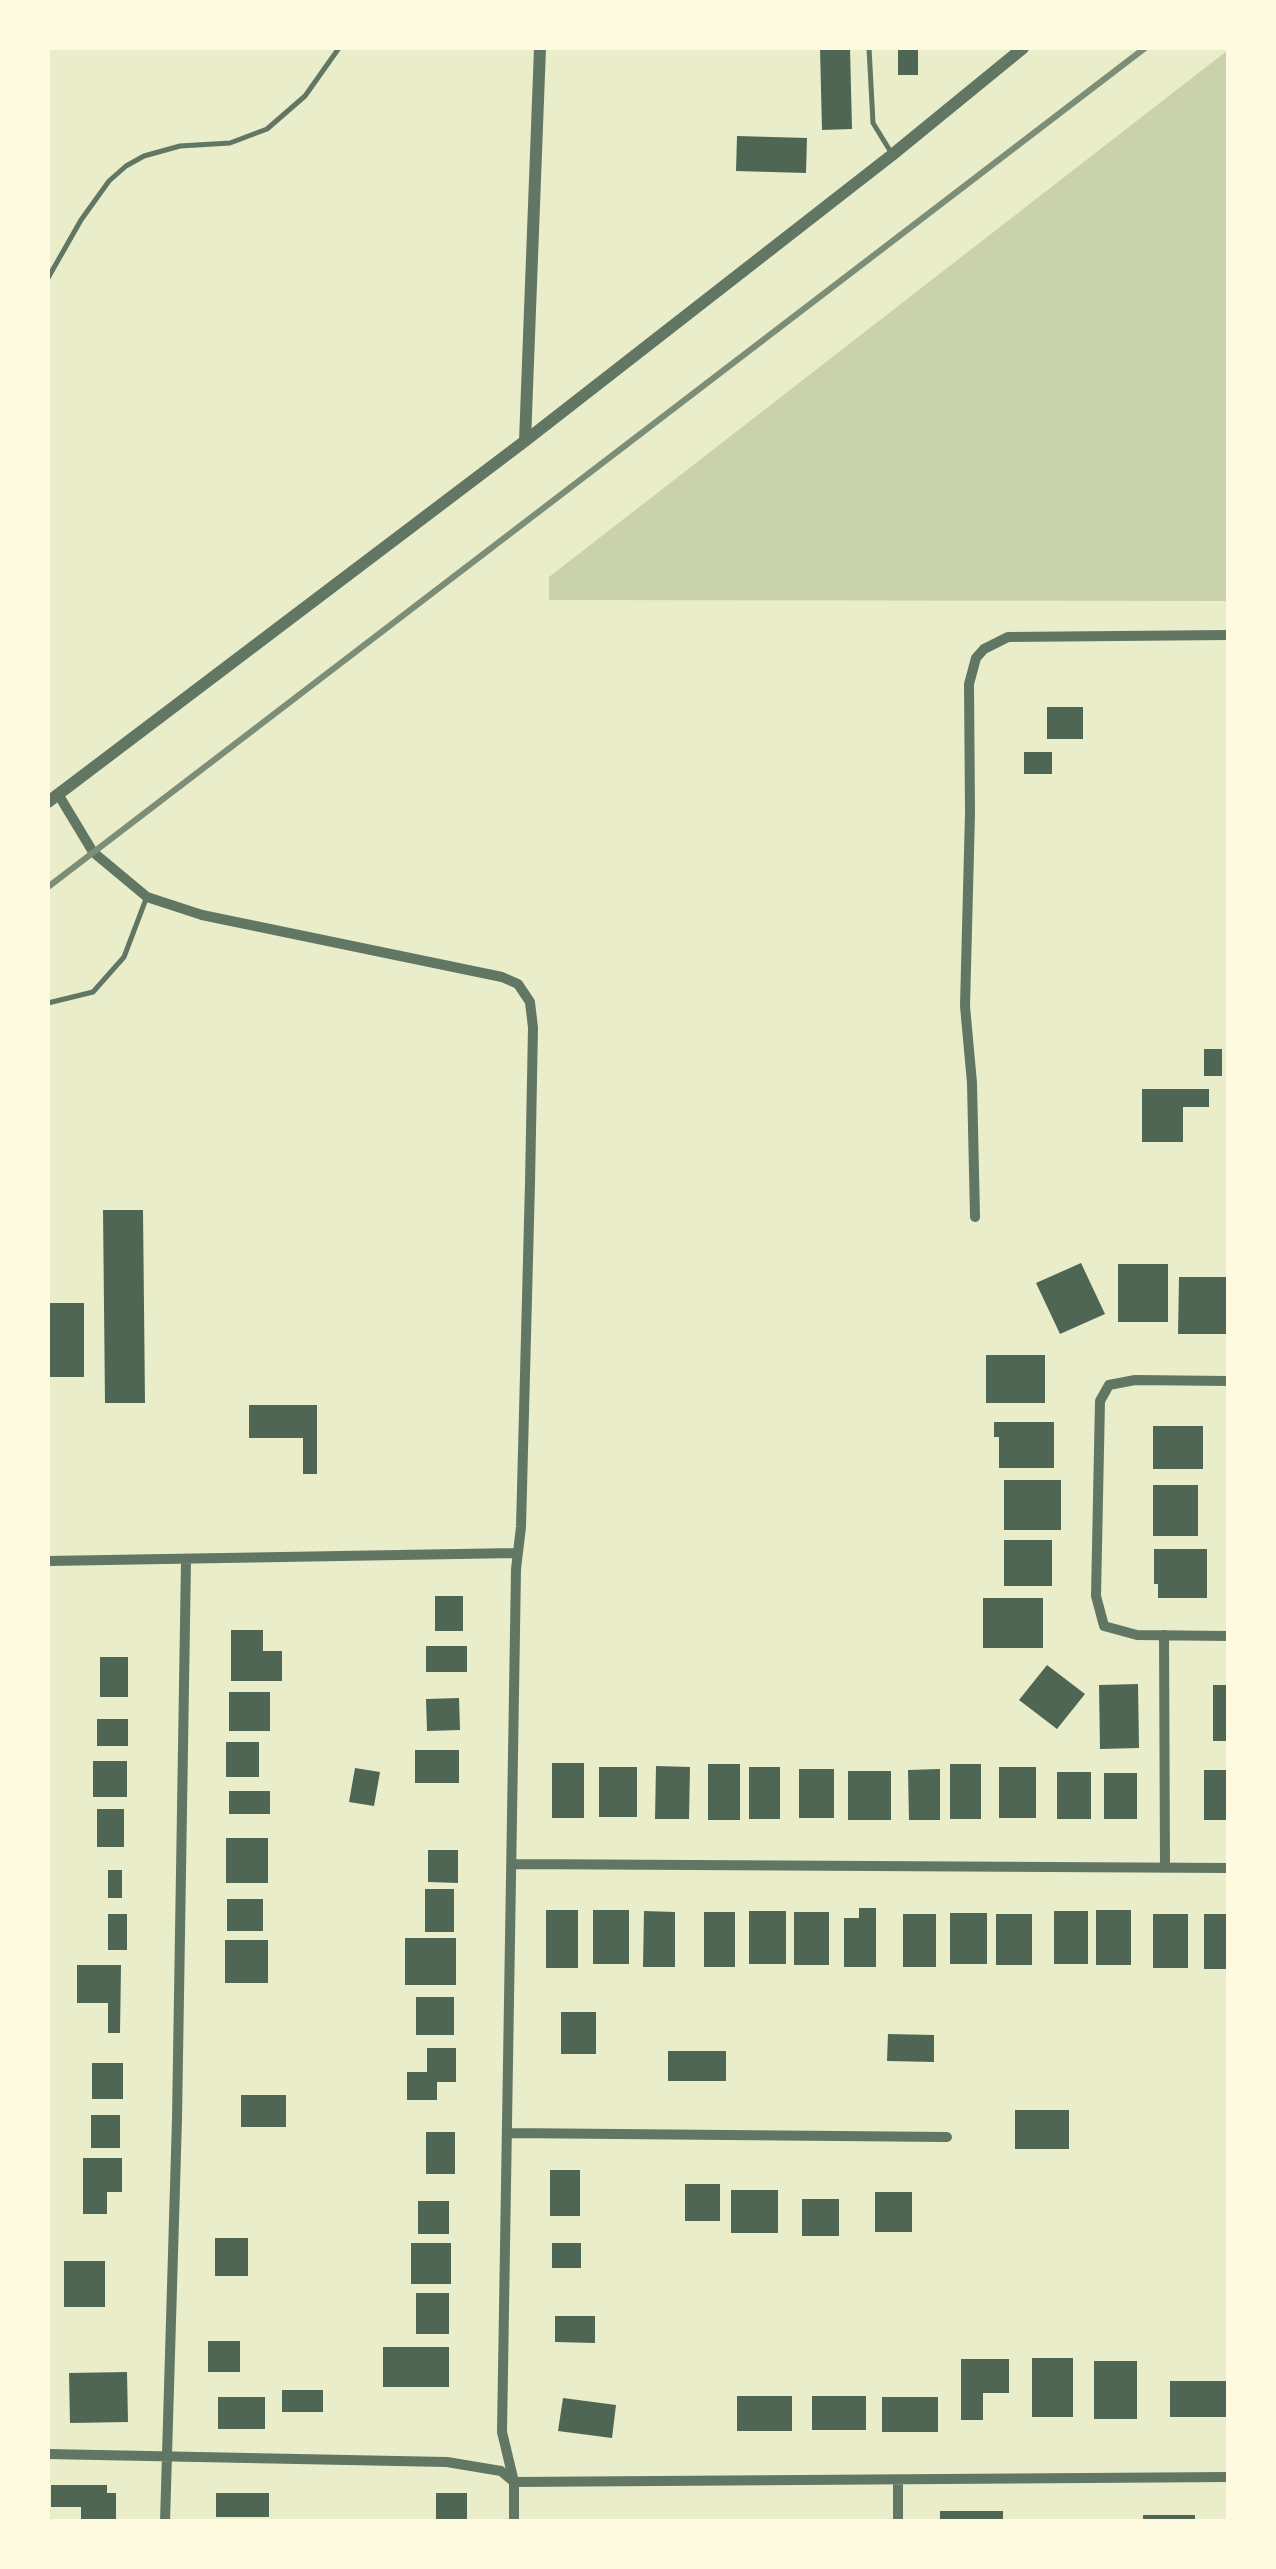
<!DOCTYPE html>
<style>
body{margin:0}
#map{position:relative;width:1276px;height:2569px;overflow:hidden;background:#e9edc9;font-family:"IBM Plex Sans",sans-serif}
canvas{display:block}
.frame{position:absolute;inset:0;border:50px solid #fefae0;pointer-events:none}
</style>
<div id="map">
<canvas width="1276" height="2569"></canvas>
<div class="frame"></div>
</div>
<script>
const ctx = document.querySelector('canvas').getContext('2d');
ctx.lineJoin = 'round';
function fillPath(path, color) { ctx.fillStyle = color; ctx.fill(path, 'evenodd'); }
const poly = rows => new Path2D(rows.map(r => 'M' + r).join(''));
function strokePath(path, color, width, dash) { ctx.strokeStyle = color; ctx.lineWidth = width; ctx.lineCap = dash ? 'butt' : 'round'; ctx.setLineDash(dash || []); ctx.stroke(path); }
const green = poly([
 [1228,50,1228,601,549,600,549,577]
]);
const building = poly([
 [820,48,850,48,852,129,822,130],
 [898,48,918,48,918,75,898,75],
 [737,136,807,138,806,173,736,171],
 [1047,707,1083,707,1083,739,1047,739],
 [1024,752,1052,752,1052,774,1024,774],
 [1204,1049,1222,1049,1222,1076,1204,1076],
 [1142,1089,1209,1089,1209,1107,1183,1107,1183,1142,1142,1142],
 [103,1210,143,1210,145,1403,105,1403],
 [1081,1263,1105,1314,1060,1334,1036,1283],
 [1118,1264,1168,1264,1168,1322,1118,1322],
 [1179,1277,1228,1277,1228,1334,1178,1334],
 [48,1303,84,1303,84,1377,48,1377],
 [986,1355,1045,1355,1045,1403,986,1403],
 [249,1405,317,1405,317,1474,303,1474,303,1438,249,1438],
 [994,1422,1054,1422,1054,1468,999,1468,999,1437,994,1437],
 [1153,1426,1203,1426,1203,1469,1153,1469],
 [1004,1480,1061,1480,1061,1530,1004,1530],
 [1153,1485,1198,1485,1198,1536,1153,1536],
 [1004,1540,1052,1540,1052,1586,1004,1586],
 [1154,1549,1207,1549,1207,1598,1158,1598,1158,1584,1154,1584],
 [435,1596,463,1596,463,1631,435,1631],
 [983,1598,1043,1598,1043,1648,983,1648],
 [231,1630,263,1630,263,1651,282,1651,282,1681,231,1681],
 [426,1646,467,1646,467,1672,426,1672],
 [100,1657,128,1657,128,1697,100,1697],
 [1047,1665,1085,1694,1057,1729,1019,1700],
 [1138,1684,1139,1748,1100,1749,1099,1685],
 [1213,1685,1228,1685,1228,1741,1213,1741],
 [229,1692,270,1692,270,1731,229,1731],
 [459,1698,460,1730,427,1731,426,1699],
 [97,1719,128,1719,128,1746,97,1746],
 [226,1742,259,1742,259,1777,226,1777],
 [415,1750,459,1750,459,1783,415,1783],
 [93,1761,127,1761,127,1797,93,1797],
 [552,1763,584,1763,584,1818,552,1818],
 [708,1764,740,1764,740,1820,708,1820],
 [950,1764,981,1764,981,1819,950,1819],
 [656,1766,690,1767,689,1819,655,1819],
 [599,1767,637,1767,637,1817,599,1817],
 [749,1767,780,1767,780,1819,749,1819],
 [999,1767,1036,1767,1036,1818,999,1818],
 [355,1768,380,1772,374,1806,349,1802],
 [799,1769,834,1769,834,1818,799,1818],
 [940,1769,940,1820,909,1820,908,1770],
 [1204,1770,1228,1770,1228,1820,1204,1820],
 [848,1771,891,1771,891,1820,848,1820],
 [1057,1772,1091,1772,1091,1819,1057,1819],
 [1104,1773,1137,1773,1137,1819,1104,1819],
 [229,1791,270,1791,270,1814,229,1814],
 [97,1809,124,1809,124,1847,97,1847],
 [226,1838,268,1838,268,1883,226,1883],
 [428,1850,458,1850,458,1883,428,1882],
 [108,1870,122,1870,122,1898,108,1898],
 [425,1889,454,1889,454,1932,425,1932],
 [227,1899,263,1899,263,1931,227,1931],
 [859,1908,876,1908,876,1967,844,1967,844,1918,859,1918],
 [546,1910,578,1910,578,1968,546,1968],
 [593,1910,629,1910,629,1964,593,1964],
 [1096,1910,1131,1910,1131,1965,1096,1965],
 [644,1911,675,1912,675,1967,643,1967],
 [749,1911,786,1911,786,1964,749,1964],
 [1054,1911,1088,1911,1088,1964,1054,1964],
 [704,1912,735,1912,735,1967,704,1967],
 [794,1912,829,1912,829,1965,794,1965],
 [950,1913,987,1913,987,1964,950,1964],
 [108,1914,127,1914,127,1950,108,1950],
 [903,1914,936,1914,936,1967,903,1967],
 [996,1914,1032,1914,1032,1965,996,1965],
 [1153,1914,1188,1914,1188,1968,1153,1968],
 [1204,1914,1228,1914,1228,1969,1204,1969],
 [405,1938,456,1938,456,1985,405,1985],
 [225,1940,268,1940,268,1983,225,1983],
 [77,1965,121,1965,120,2033,108,2033,108,2003,77,2003],
 [416,1997,454,1997,454,2035,416,2035],
 [561,2012,596,2012,596,2054,561,2054],
 [888,2034,934,2035,934,2062,887,2061],
 [427,2048,456,2048,456,2082,437,2082,437,2100,407,2100,407,2072,427,2072],
 [668,2051,726,2051,726,2081,668,2081],
 [92,2063,123,2063,123,2099,92,2099],
 [241,2095,286,2095,286,2127,241,2127],
 [1015,2110,1069,2110,1069,2149,1015,2149],
 [91,2115,120,2115,120,2148,91,2148],
 [426,2132,455,2132,455,2174,426,2174],
 [83,2158,122,2158,122,2192,107,2192,107,2214,83,2214],
 [550,2170,580,2170,580,2216,550,2216],
 [685,2184,720,2184,720,2221,685,2221],
 [731,2190,778,2190,778,2233,731,2233],
 [875,2192,912,2192,912,2232,875,2232],
 [802,2199,839,2199,839,2236,802,2236],
 [418,2201,449,2201,449,2234,418,2234],
 [215,2238,248,2238,248,2276,215,2276],
 [411,2243,451,2243,451,2284,411,2284],
 [552,2243,581,2243,581,2268,552,2268],
 [64,2261,105,2261,105,2307,64,2307],
 [416,2293,449,2293,449,2334,416,2334],
 [555,2316,595,2316,595,2343,555,2342],
 [208,2341,240,2341,240,2372,208,2372],
 [383,2347,449,2347,449,2387,383,2387],
 [1032,2358,1073,2358,1073,2417,1032,2417],
 [961,2359,1009,2359,1009,2393,983,2393,983,2420,961,2420],
 [1094,2361,1137,2361,1137,2419,1094,2419],
 [127,2372,128,2422,70,2423,69,2373],
 [1170,2381,1227,2381,1227,2417,1170,2417],
 [282,2390,323,2390,323,2412,282,2412],
 [737,2396,792,2396,792,2431,737,2431],
 [812,2396,866,2396,866,2430,812,2430],
 [218,2397,265,2397,265,2429,218,2429],
 [882,2397,938,2397,938,2432,882,2432],
 [563,2398,616,2405,612,2438,558,2431],
 [51,2485,107,2485,107,2493,116,2493,116,2520,81,2520,81,2507,51,2507],
 [216,2493,269,2493,269,2517,216,2517],
 [436,2493,467,2493,467,2520,436,2520],
 [940,2511,1003,2511,1003,2522,940,2522],
 [1143,2515,1195,2515,1195,2522,1143,2522]
]);
const service = poly([
 [869,48,873,123,892,154],
 [48,278,81,220,109,181,126,166,144,156,180,146,230,143,267,129,305,96,339,48],
 [48,1003,93,992,124,957,146,899]
]);
const minor = poly([
 [58,794,93,852,147,897,202,915,502,977,518,984,530,1002,533,1028,530,1183,521,1527,516,1569,502,2432,514,2482,514,2522],
 [975,1217,972,1083,965,1006,970,813,969,684,976,658,984,649,1008,637,1228,635],
 [1228,1381,1135,1380,1109,1385,1100,1401,1096,1596,1104,1626,1137,1635,1228,1636],
 [48,1561,516,1553],
 [1164,1635,1165,1868],
 [513,1864,1228,1868],
 [508,2133,947,2137],
 [48,2454,447,2462,501,2471,514,2482,1228,2477],
 [165,2522,177,2119,186,1561],
 [898,2522,898,2480]
]);
const tertiary = poly([
 [525,441,540,48],
 [48,802,525,441,892,155,1023,48]
]);
const rail = poly([
 [48,887,1145,48]
]);
fillPath(green, '#cad2ad');
fillPath(building, '#4f6655');
strokePath(service, '#617663', 5);
strokePath(minor, '#617663', 10);
strokePath(tertiary, '#617663', 12);
strokePath(rail, '#7c8e77', 6);
</script>
